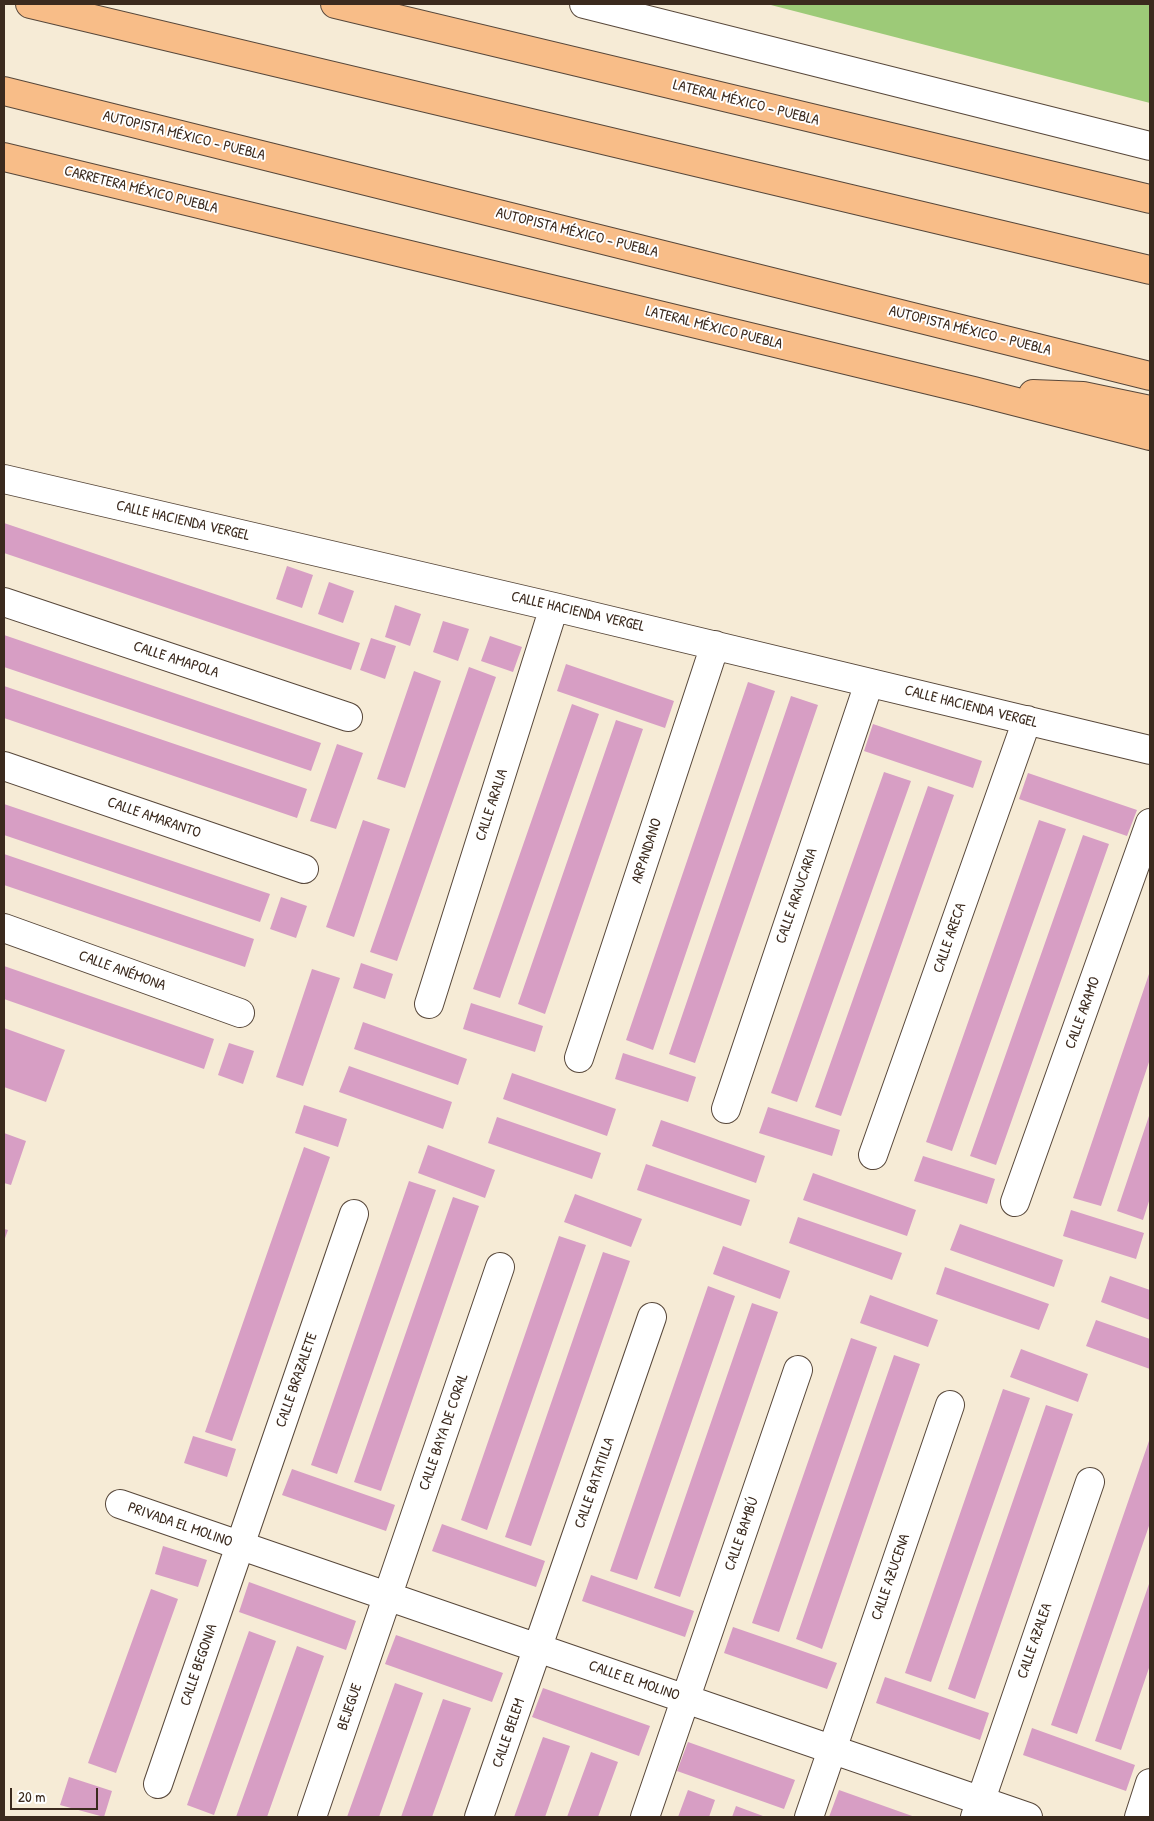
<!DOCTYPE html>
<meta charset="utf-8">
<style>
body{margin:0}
#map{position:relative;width:1154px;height:1821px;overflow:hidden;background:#f6ebd6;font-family:"Patrick Hand",sans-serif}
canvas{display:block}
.frame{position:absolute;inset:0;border:5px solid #3b2a1e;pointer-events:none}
.scale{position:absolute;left:10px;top:1788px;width:88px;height:22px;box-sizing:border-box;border:2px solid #3b2a1e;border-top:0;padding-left:6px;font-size:15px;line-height:18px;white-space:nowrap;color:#3b2a1e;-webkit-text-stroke:4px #fff;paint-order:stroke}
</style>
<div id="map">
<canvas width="1154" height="1821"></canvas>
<div class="frame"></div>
<div class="scale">20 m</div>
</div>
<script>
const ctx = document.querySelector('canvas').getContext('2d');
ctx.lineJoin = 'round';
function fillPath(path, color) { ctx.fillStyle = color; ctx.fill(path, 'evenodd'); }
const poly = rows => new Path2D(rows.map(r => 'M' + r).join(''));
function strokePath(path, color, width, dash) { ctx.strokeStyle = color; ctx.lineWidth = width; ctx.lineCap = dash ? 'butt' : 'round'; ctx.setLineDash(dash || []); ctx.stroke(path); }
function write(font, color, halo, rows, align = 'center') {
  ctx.font = font + ' "Patrick Hand",sans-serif'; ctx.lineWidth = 4; ctx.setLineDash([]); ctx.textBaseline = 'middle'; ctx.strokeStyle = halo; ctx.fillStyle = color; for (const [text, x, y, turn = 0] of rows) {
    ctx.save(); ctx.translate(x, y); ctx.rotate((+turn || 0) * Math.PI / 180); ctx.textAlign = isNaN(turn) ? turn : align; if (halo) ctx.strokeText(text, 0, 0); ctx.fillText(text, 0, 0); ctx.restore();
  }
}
const green = poly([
 [767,4,1150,4,1150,103]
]);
const building = poly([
 [4,523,360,643,351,670,4,553],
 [287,566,313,575,302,608,276,599],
 [329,582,354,591,343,623,318,614],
 [395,605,421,614,410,646,385,637],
 [443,621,469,629,458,661,433,652],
 [4,635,321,743,311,771,4,667],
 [490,636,522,647,513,672,481,661],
 [371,638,396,646,385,679,360,670],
 [566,664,674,701,665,728,557,691],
 [469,667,496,677,397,961,370,952],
 [414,671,441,681,405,788,377,779],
 [748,682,775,691,653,1050,626,1040],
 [4,686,307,789,297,818,4,718],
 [791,696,818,705,695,1063,669,1054],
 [572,704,599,714,500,998,473,989],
 [616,720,643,729,545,1014,518,1004],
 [873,724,982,761,973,788,864,751],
 [337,744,363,753,336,829,310,821],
 [884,772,911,781,797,1102,771,1093],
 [1028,773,1137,810,1127,836,1019,799],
 [928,786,954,795,841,1116,815,1107],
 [4,804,270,894,260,922,4,835],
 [363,820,390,829,354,937,326,927],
 [1039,820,1066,829,952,1151,926,1142],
 [1083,835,1109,844,996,1165,970,1156],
 [4,854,254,939,245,967,4,885],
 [281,897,307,906,296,938,270,929],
 [361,963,393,974,385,999,353,988],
 [4,966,214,1039,204,1069,4,999],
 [312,969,340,978,303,1086,276,1077],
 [1150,971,1150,1059,1101,1206,1073,1198],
 [471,1003,543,1026,535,1052,463,1029],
 [363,1022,467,1059,458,1085,354,1049],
 [4,1028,65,1050,46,1102,4,1087],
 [229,1043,254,1051,243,1084,218,1075],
 [623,1053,696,1077,688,1102,615,1079],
 [349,1066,452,1102,443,1129,339,1092],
 [512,1073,616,1109,607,1136,503,1099],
 [304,1105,347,1119,338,1147,295,1133],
 [768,1107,840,1130,832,1156,759,1133],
 [1150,1113,1150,1198,1143,1220,1117,1211],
 [497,1117,601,1153,592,1179,488,1143],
 [661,1120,765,1156,756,1183,652,1146],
 [4,1133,26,1141,11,1185,4,1183],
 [428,1145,495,1170,485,1198,418,1173],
 [304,1147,330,1157,232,1441,205,1432],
 [923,1156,995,1179,987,1204,914,1181],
 [646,1164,750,1200,741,1226,637,1190],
 [813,1173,916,1210,907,1236,803,1200],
 [409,1181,436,1190,337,1474,311,1465],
 [575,1194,642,1219,631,1247,564,1222],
 [453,1197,479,1206,381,1491,354,1482],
 [1071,1210,1144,1233,1136,1259,1063,1236],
 [798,1217,902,1253,892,1280,789,1243],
 [960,1224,1063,1260,1054,1287,950,1250],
 [4,1229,8,1230,4,1241],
 [559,1236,586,1245,487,1530,461,1520],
 [723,1246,790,1271,780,1299,713,1274],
 [603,1252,630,1261,531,1546,505,1537],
 [945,1267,1049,1304,1039,1330,936,1294],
 [1110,1276,1150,1290,1150,1320,1101,1302],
 [708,1286,735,1296,637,1580,610,1571],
 [870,1295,938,1320,928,1347,860,1323],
 [752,1303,778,1312,680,1597,654,1588],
 [1096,1320,1150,1339,1150,1369,1086,1346],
 [851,1338,877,1347,779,1632,752,1623],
 [1021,1349,1088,1374,1078,1402,1010,1377],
 [894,1355,920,1364,822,1649,796,1639],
 [1003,1389,1030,1398,931,1682,905,1673],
 [1046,1405,1073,1414,975,1699,948,1689],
 [193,1436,236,1449,227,1477,184,1463],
 [1150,1438,1150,1523,1077,1734,1051,1725],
 [292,1469,395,1505,386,1531,282,1495],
 [442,1524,545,1561,536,1587,432,1551],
 [163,1546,207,1560,198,1587,155,1574],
 [591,1575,694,1611,685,1637,582,1601],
 [1150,1581,1150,1665,1121,1750,1095,1741],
 [249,1582,356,1621,346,1650,239,1612],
 [151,1589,178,1599,116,1773,88,1763],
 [733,1627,837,1663,827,1689,724,1653],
 [249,1631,276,1641,214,1815,187,1805],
 [396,1635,503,1673,492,1702,385,1664],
 [297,1646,324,1656,267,1817,236,1817],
 [885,1677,989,1713,980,1740,876,1703],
 [395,1683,423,1693,379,1817,347,1817],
 [543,1688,650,1726,639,1756,532,1717],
 [443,1699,471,1708,432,1817,401,1817],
 [1032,1728,1135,1765,1126,1791,1023,1755],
 [543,1737,570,1746,545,1817,514,1817],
 [688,1742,795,1780,784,1809,677,1771],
 [591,1752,618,1762,598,1817,567,1817],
 [69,1777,112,1791,104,1817,60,1805],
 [688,1790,715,1800,709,1817,678,1817],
 [839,1790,915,1817,829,1817],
 [736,1806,763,1816,762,1817,732,1817]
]);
const minor = poly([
 [584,4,1150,146],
 [4,479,554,607,1150,750],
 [4,602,348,717],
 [4,766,304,869],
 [4,928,240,1013],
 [429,1004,554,607],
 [579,1058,715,645],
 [726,1109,869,683],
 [873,1155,1027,720],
 [1015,1202,1150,823],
 [120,1504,1028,1817],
 [158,1784,354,1214],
 [312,1817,500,1267],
 [479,1817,652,1317],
 [645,1817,798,1370],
 [809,1817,950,1405],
 [975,1817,1090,1482],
 [1139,1817,1150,1783]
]);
const highway = poly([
 [30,4,1150,270],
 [335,4,1150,199],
 [4,91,1150,376],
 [4,157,974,391,1150,436],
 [1033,394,1083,396,1150,410]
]);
const streetNames = [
 ["LATERAL MÉXICO - PUEBLA",746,103,14],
 ["AUTOPISTA MÉXICO - PUEBLA",184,136,14],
 ["CARRETERA MÉXICO PUEBLA",141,190,14],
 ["AUTOPISTA MÉXICO - PUEBLA",577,233,14],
 ["LATERAL MÉXICO PUEBLA",714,328,14],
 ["AUTOPISTA MÉXICO - PUEBLA",970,331,14],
 ["CALLE HACIENDA VERGEL",183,521,13],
 ["CALLE HACIENDA VERGEL",578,612,13],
 ["CALLE AMAPOLA",176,660,18],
 ["CALLE HACIENDA VERGEL",971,707,14],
 ["CALLE ARALIA",492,805,-72],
 ["CALLE AMARANTO",154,818,19],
 ["ARPANDANO",647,851,-72],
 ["CALLE ARAUCARIA",797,896,-71],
 ["CALLE ARECA",950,938,-71],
 ["CALLE ANÉMONA",122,971,20],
 ["CALLE ARAMO",1083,1013,-70],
 ["CALLE BRAZALETE",297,1380,-71],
 ["CALLE BAYA DE CORAL",444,1432,-71],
 ["CALLE BATATILLA",595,1483,-71],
 ["PRIVADA EL MOLINO",180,1525,19],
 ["CALLE BAMBÚ",742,1534,-71],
 ["CALLE AZUCENA",891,1577,-71],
 ["CALLE AZALEA",1035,1641,-71],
 ["CALLE BEGONIA",199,1665,-71],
 ["CALLE EL MOLINO",634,1681,19],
 ["BEJEGUE",350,1707,-71],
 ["CALLE BELEM",509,1733,-71]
];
fillPath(green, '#9dca78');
fillPath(building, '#d79ec4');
strokePath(minor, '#57473a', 30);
strokePath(highway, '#57473a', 30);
strokePath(minor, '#fff', 28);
strokePath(highway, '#f8bd88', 28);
write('15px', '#3b2a1e', '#fff', streetNames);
</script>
